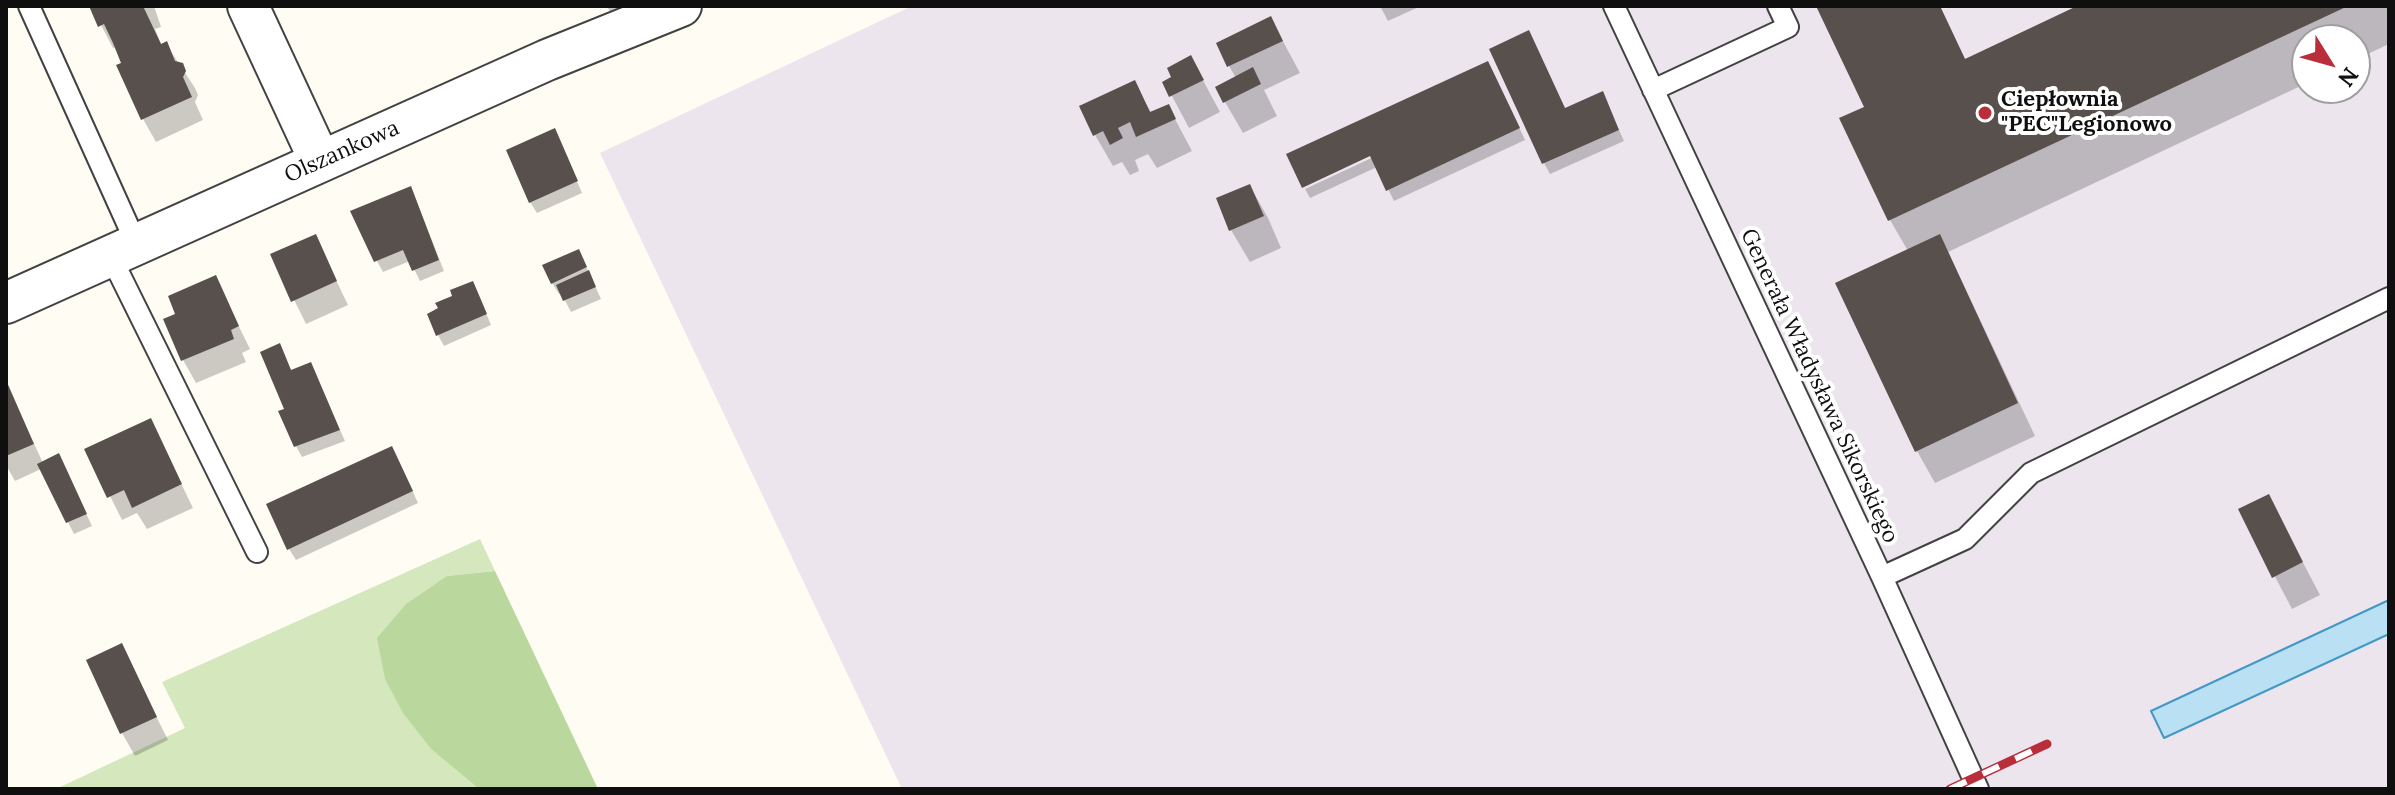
<!DOCTYPE html>
<meta charset="utf-8">
<style>
body{margin:0}
#map{position:relative;width:2395px;height:795px;overflow:hidden;background:#fefcf3;font-family:Lora,serif}
canvas{display:block}
.frame{position:absolute;inset:0;border:8px solid #0f0f0f;pointer-events:none}
.north{position:absolute;left:2291px;top:24px;width:80px;height:80px;box-sizing:border-box;background:#fff;border:2px solid #9f9f9f;border-radius:50%;rotate:127deg;font-size:22px;font-weight:700;line-height:32px;text-align:center;color:#0f0f0f}
.north::after{content:'';display:block;margin:auto;width:28px;height:36px;background:#b92e3a;clip-path:polygon(50% 0,100% 100%,50% 72%,0 100%)}
</style>
<div id="map">
<canvas width="2395" height="795"></canvas>
<div class="frame"></div>
<div class="north">N</div>
</div>
<script>
const ctx = document.querySelector('canvas').getContext('2d');
ctx.lineJoin = 'round';
function fillPath(path, color) { ctx.fillStyle = color; ctx.fill(path, 'evenodd'); }
const poly = rows => new Path2D(rows.map(r => 'M' + r).join(''));
function strokePath(path, color, width, dash) { ctx.strokeStyle = color; ctx.lineWidth = width; ctx.lineCap = dash ? 'butt' : 'round'; ctx.setLineDash(dash || []); ctx.stroke(path); }
function write(font, color, halo, rows, align = 'center') {
  ctx.font = font + ' Lora,serif'; ctx.lineWidth = 8; ctx.setLineDash([]); ctx.textBaseline = 'middle'; ctx.strokeStyle = halo; ctx.fillStyle = color; for (const [text, x, y, turn = 0] of rows) {
    ctx.save(); ctx.translate(x, y); ctx.rotate((+turn || 0) * Math.PI / 180); ctx.textAlign = isNaN(turn) ? turn : align; if (halo) ctx.strokeText(text, 0, 0); ctx.fillText(text, 0, 0); ctx.restore();
  }
}
const industrial = poly([
 [912,6,2389,6,2389,789,902,789,600,153],
 [2307,40,2355,40,2355,88,2307,88]
]);
const green = poly([
 [480,539,495,571,447,576,432,750,479,789,56,789,185,728,162,682]
]);
const forest = poly([
 [495,571,598,789,479,789,432,750,403,713,385,679,377,638,406,604,447,576]
]);
const water = poly([
 [2389,600,2389,634,2164,738,2151,711,2389,600]
]);
const shadow = poly([
 [91,6,154,6,161,27,155,29,162,46,166,44,195,88,198,95,195,102,203,120,156,142,143,119,116,47,113,48],
 [607,6,643,6,615,22],
 [1380,6,1421,6,1388,21],
 [1818,6,1940,6,1966,61,2083,6,2389,6,2389,44,2355,60,2355,40,2307,40,2307,83,1948,252,2035,436,1935,483,1917,451,1908,251,1890,220,1842,119,1866,108],
 [1271,19,1300,73,1264,90,1277,116,1243,133,1225,102,1236,78,1229,66],
 [1191,58,1220,112,1189,128,1165,83,1174,78],
 [1494,74,1525,140,1394,201,1377,167,1310,198,1305,189,1380,154],
 [1134,83,1152,114,1168,106,1192,151,1157,168,1148,154,1135,160,1139,171,1130,175,1122,162,1113,166,1095,135],
 [1602,93,1624,141,1550,174,1544,163,1565,110],
 [560,142,582,193,537,213,530,202],
 [1250,186,1268,218,1281,248,1250,262,1231,230],
 [416,200,444,271,420,281,410,261,383,272,372,252],
 [315,236,348,305,306,324,272,255],
 [584,262,601,299,571,312,561,293,559,294,552,283],
 [215,278,250,349,242,353,246,362,196,383,183,360,178,315],
 [478,294,491,325,444,346,438,335],
 [279,345,292,372,310,364,345,441,302,457,296,446,287,410],
 [6,383,43,463,64,467,92,526,74,534,41,469,15,481,6,465],
 [150,420,193,508,147,529,137,513,122,520,87,450],
 [398,459,418,503,296,560,289,549],
 [2268,496,2320,595,2292,609,2240,510],
 [121,646,168,740,135,756,122,733]
]);
const building = poly([
 [89,6,143,6,161,44,167,41,175,61,183,63,186,71,183,77,192,97,141,120,116,65,121,63,113,43,104,24,98,27],
 [1816,6,1940,6,1965,59,2077,6,2348,6,1888,221,1839,118,1864,107],
 [1271,16,1283,41,1227,67,1216,43],
 [1529,30,1565,108,1603,91,1619,130,1542,164,1489,49],
 [1191,55,1204,80,1169,97,1162,82,1171,77,1167,68],
 [1488,61,1520,128,1386,191,1370,156,1302,188,1286,154],
 [1253,67,1261,84,1223,103,1215,87],
 [1135,80,1150,112,1169,104,1176,119,1136,137,1130,122,1118,128,1123,138,1110,145,1103,131,1093,136,1079,106],
 [555,128,578,181,529,203,506,150],
 [1250,184,1264,216,1229,231,1216,198],
 [411,186,439,260,412,271,403,250,374,262,350,211],
 [316,234,337,281,291,302,270,254],
 [1940,234,2018,403,1915,452,1835,283],
 [579,249,587,267,551,284,542,265],
 [589,270,596,287,563,301,556,285],
 [216,275,239,326,231,330,234,339,181,361,163,319,175,314,168,296],
 [473,281,487,314,436,336,427,314,438,308,435,303,452,296,450,290],
 [280,343,291,370,311,362,340,430,294,447,278,411,284,409,260,352],
 [6,380,34,444,6,456],
 [151,418,182,484,132,508,124,490,107,498,84,449],
 [392,446,413,491,287,550,266,504],
 [59,453,87,514,66,523,37,464],
 [2269,494,2303,562,2272,578,2238,509],
 [122,643,157,717,120,734,86,660]
]);
const service = poly([
 [29,6,136,243],
 [1614,6,1882,577,1978,789],
 [1653,90,1788,27,1778,6],
 [110,255,257,552],
 [1882,577,1965,539,2031,473,2389,298]
]);
const minor = poly([
 [248,6,320,161],
 [6,303,547,60,681,6]
]);
const rail = poly([
 [1950,789,2047,744]
]);
const markers = [
 [1985,113,8,"#b92e3a"]
];
const poiNames = [
 ["Ciepłownia",2001,100],
 ["\"PEC\"Legionowo",2001,125]
];
const streetNames = [
 ["Olszankowa",342,152,-24],
 ["Generała Władysława Sikorskiego",1819,386,65]
];
fillPath(industrial, '#ece5ed');
fillPath(green, '#d5e8bd');
fillPath(forest, '#bad89d');
fillPath(water, '#bae0f3');
strokePath(water, '#4498c6', 2);
fillPath(shadow, '#0003');
fillPath(building, '#58504c');
strokePath(service, '#424242', 24);
strokePath(minor, '#424242', 44);
strokePath(service, '#fff', 20);
strokePath(minor, '#fff', 40);
strokePath(rail, '#b92e3a', 9);
strokePath(rail, '#fff', 6, [18]);
for (const [x, y, r, color] of markers) { const dot = new Path2D(); dot.arc(x, y, r, 0, 2 * Math.PI); ctx.fillStyle = color; ctx.fill(dot); strokePath(dot, '#fff', 3); }
write('bold 22px', '#0f0f0f', '#fff', poiNames, 'left');
write('22px', '#0f0f0f', '#fff', streetNames);
</script>
